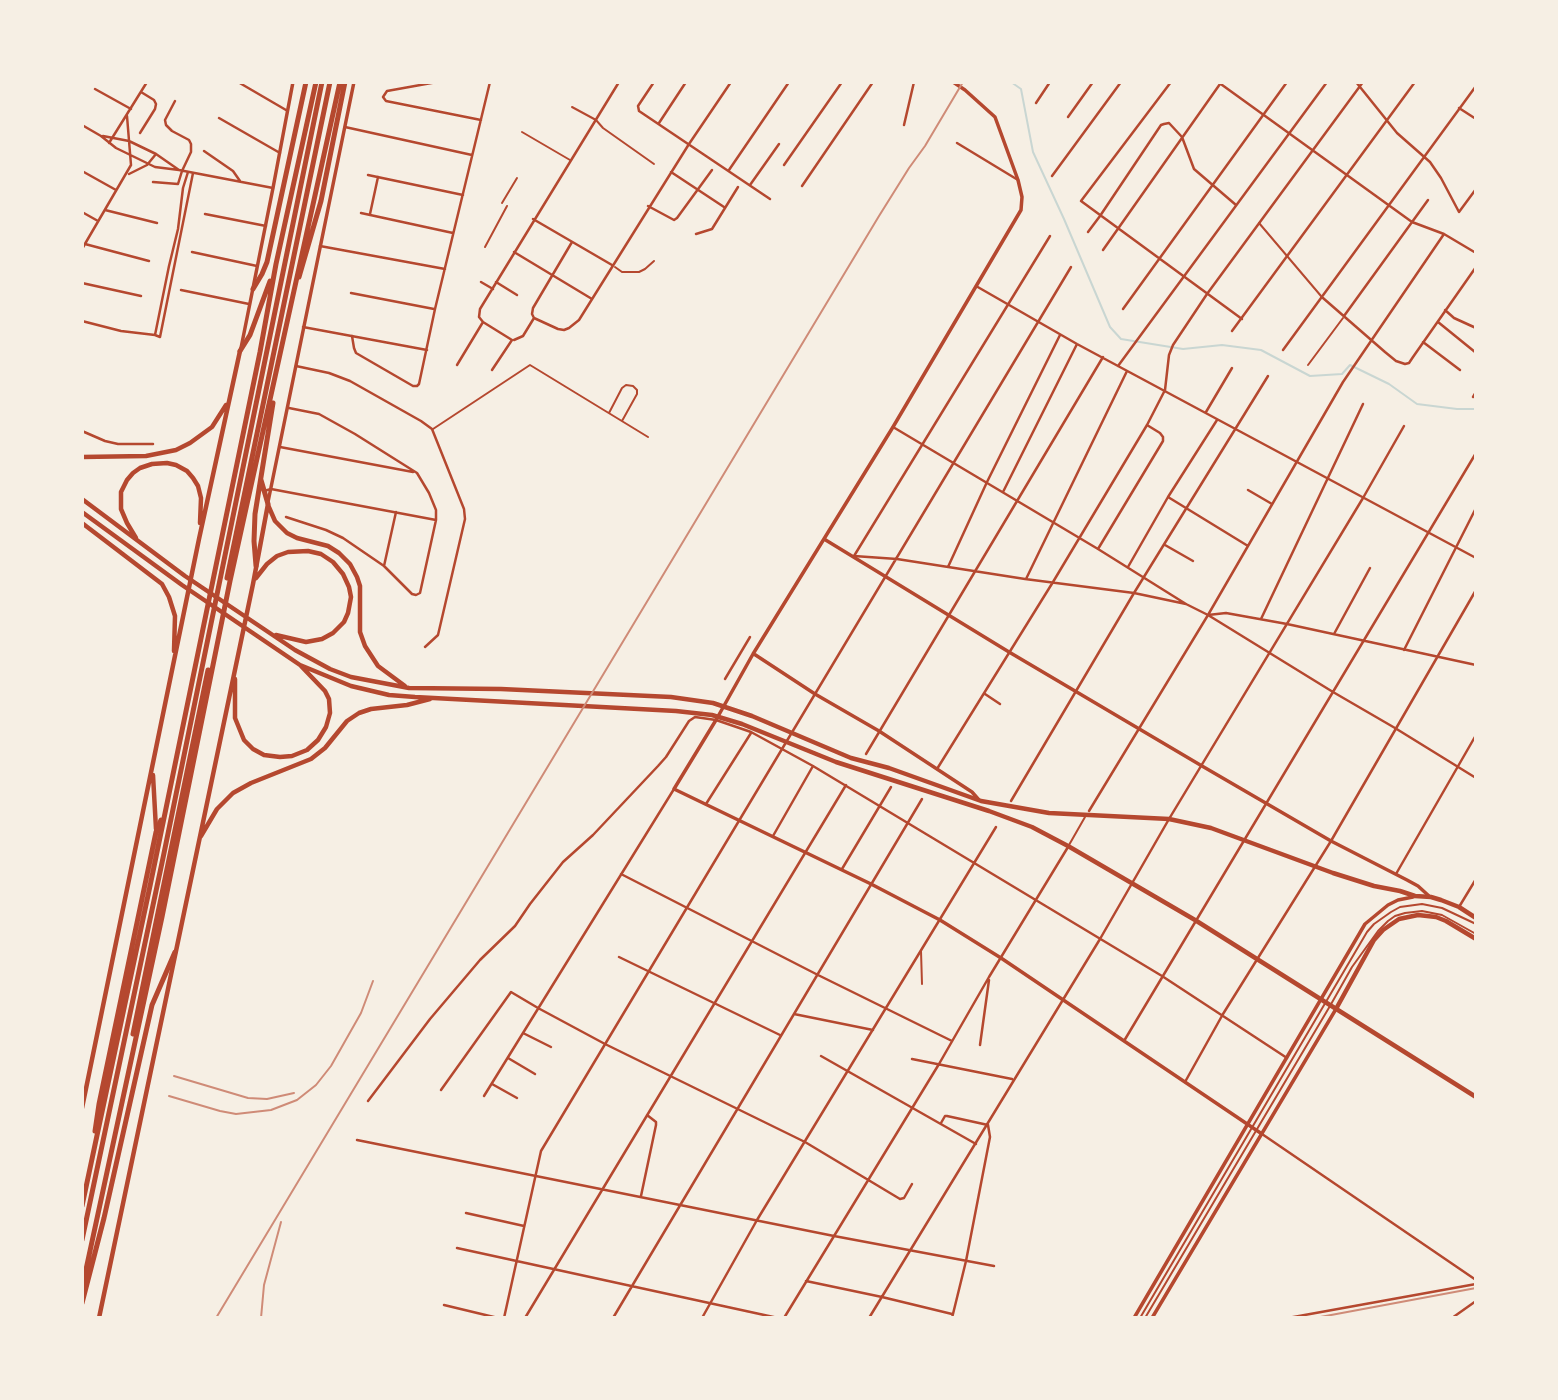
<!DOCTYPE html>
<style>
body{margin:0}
#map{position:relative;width:1558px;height:1400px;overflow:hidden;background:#f6efe4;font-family:"Noto Sans",sans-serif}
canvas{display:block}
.frame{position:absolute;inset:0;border:84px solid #f6efe4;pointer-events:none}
</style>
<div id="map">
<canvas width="1558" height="1400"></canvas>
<div class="frame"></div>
</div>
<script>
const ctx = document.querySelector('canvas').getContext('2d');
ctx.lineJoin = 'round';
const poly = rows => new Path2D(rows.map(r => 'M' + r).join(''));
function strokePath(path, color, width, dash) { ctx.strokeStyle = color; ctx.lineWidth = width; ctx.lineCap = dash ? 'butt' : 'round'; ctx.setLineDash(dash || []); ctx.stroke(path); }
const stream = poly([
 [1011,82,1021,89,1033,152,1064,219,1110,327,1121,339,1183,349,1222,345,1261,350,1310,376,1342,374,1350,365,1389,384,1417,404,1457,409,1476,409]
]);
const service = poly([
 [572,107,596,120,603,128,654,164],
 [522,132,570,160],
 [502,203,517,178],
 [615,267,622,272,639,272,645,269,654,261],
 [1308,365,1343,318],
 [609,413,622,388,626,385,633,386,637,390,637,394,622,421],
 [433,429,530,365,648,437],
 [921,951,922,984],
 [1140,1318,1367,932,1374,924,1391,912,1400,907,1422,904,1442,908,1476,924],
 [1145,1318,1330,1006,1352,967,1378,931,1388,921,1395,916,1405,913,1422,911,1442,915,1476,934]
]);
const pedestrian = poly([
 [1259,223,1321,296],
 [485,247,507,206],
 [1069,845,1085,817]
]);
const minor = poly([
 [238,82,286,110],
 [437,82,387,91,383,97,386,101,481,120],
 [654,82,638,106,639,111,770,199],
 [1171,82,1081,201,1242,319],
 [1218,82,1412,222,1444,234,1476,253],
 [1356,82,1397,133,1430,162,1441,178,1459,212,1476,189],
 [95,89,131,109],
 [1036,103,1050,82],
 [1459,108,1476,119],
 [1068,117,1093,82],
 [219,118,280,153],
 [659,123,686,82],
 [82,125,101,136,116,148,155,167,179,170,273,188],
 [904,125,914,82],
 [345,127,472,155],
 [140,133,155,109,156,104,154,100,141,92],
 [103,136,129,141,156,154,179,170],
 [109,143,147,82],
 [957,143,1018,180],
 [204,151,233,171,240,181],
 [784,165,842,82],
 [729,170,789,82],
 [82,171,116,190],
 [671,172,724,207],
 [129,174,147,165,156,154],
 [368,175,463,195],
 [1052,176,1121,82],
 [153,182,178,184,182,171,191,152,191,144,189,140,172,131,166,125,165,120,175,101],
 [750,185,779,144],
 [802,186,873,82],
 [648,206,674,220,677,218,712,170],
 [105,210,157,223],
 [82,212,98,221],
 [361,213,453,233],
 [205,214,266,226],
 [370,214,378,177],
 [533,219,612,265],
 [1088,232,1100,216,1161,125,1164,124,1169,123,1182,137,1194,169,1236,205],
 [696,234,712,229,738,187],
 [1050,236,854,556,897,559,1025,579,1134,593,1186,604],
 [85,244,149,261],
 [320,246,445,269],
 [82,249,131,165,127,116],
 [1103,250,1220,84],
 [192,252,257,266],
 [514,252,592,299],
 [481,282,493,289],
 [496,282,517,295],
 [82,283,141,296],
 [976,286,1077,344,1476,558],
 [181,290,249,304],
 [351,293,434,309],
 [1323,298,1385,352,1396,361,1405,364,1409,363,1413,357,1476,267],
 [1123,309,1287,82],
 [1445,310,1454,318,1476,328],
 [1344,316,1428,200],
 [534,318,558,329,564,330,569,328,579,320,689,144,731,82],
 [534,318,532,314,533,308,572,242],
 [82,321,121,331,155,335,160,337,193,173],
 [1438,322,1475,352],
 [303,327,427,350],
 [1232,331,1415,82],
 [155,335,169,266,178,229,183,188,188,172],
 [352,336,354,348,356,353,413,386,417,386,419,384,435,309,490,82],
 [512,340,483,322,479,317,480,309,619,82],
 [514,340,523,336,534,318],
 [1423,342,1460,370],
 [1283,350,1476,86],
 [457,365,483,322],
 [296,366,329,373,350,381,421,421,432,429,464,509,465,519,438,635,425,647],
 [1118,366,1327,82],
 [492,370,512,340],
 [1473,397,1476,392],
 [1206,412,1232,368],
 [893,427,1098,549,1186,604,1208,615,1333,692,1395,728,1476,778],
 [82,431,105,441,118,444,153,444],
 [280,447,413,472],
 [1248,490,1272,504],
 [264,491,271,489,436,520],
 [1003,492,1077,344],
 [1168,497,1248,546],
 [286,517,326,530,343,538,384,566,412,594,416,595,420,593,436,520,436,510,429,493,417,473,355,434,319,414,289,408],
 [1165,545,1193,561],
 [1098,549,1163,441,1163,437,1160,433,1147,425],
 [384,566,396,512],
 [948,567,987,482,1060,335],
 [1128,567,1168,497,1217,420],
 [1026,579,1127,371],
 [1208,615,1226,613,1287,624,1476,665],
 [1261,619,1363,404],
 [1334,634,1370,568],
 [1404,650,1476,508],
 [725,679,750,637],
 [985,694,1000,704],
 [866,754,1103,357],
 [937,769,1053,582,1147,425,1165,390,1169,355,1173,345,1207,294,1363,82],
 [1011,801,1134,593,1268,376],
 [706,804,751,733],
 [1089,811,1208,615,1343,382,1444,234],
 [773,836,813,766],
 [842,869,891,787],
 [621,874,818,975,952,1041],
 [1396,874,1476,735],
 [1459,907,1476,879],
 [619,957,780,1035],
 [794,1014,873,1030],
 [523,1033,551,1047],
 [1124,1041,1476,453],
 [980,1045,989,980],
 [821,1056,976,1144],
 [508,1058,535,1074],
 [912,1059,1012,1079],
 [1185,1082,1223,1014,1331,841,1476,590],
 [492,1084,517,1098],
 [441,1090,511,992,538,1008,605,1044,805,1142,900,1199,904,1198,912,1184],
 [484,1096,674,789],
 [368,1101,430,1019,480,960,515,926,530,904,563,862,593,835,658,766,666,757,689,721,695,717,716,720,751,732,813,766,1162,976,1287,1058],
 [941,1123,945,1116,947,1116,988,1125,990,1137,966,1261,952,1318],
 [1262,1134,1476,1280],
 [357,1140,834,1236,994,1266],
 [641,1196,656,1125,656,1122,647,1115],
 [466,1213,524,1226],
 [457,1248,778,1318],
 [806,1281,882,1297,952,1314],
 [444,1305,498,1318],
 [504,1318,541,1151,1071,267],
 [525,1318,846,785],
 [613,1318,922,799],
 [702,1318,757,1220,996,827],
 [784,1318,939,1064,989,977,1068,847],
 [869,1318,1100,939,1169,819,1363,498,1404,426],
 [1288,1318,1476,1284],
 [1452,1318,1476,1301]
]);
const tertiary = poly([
 [953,82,965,90,995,117,1018,180,1022,197,1021,210,893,427,753,654,716,720,674,789,871,884,940,920,1001,958,1262,1134],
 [241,348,273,188,293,82],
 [268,502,354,82],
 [824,539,1009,652,1202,766,1331,841,1407,880,1418,886,1429,896],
 [754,654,815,694,879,731,972,792,979,800]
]);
const secondary = poly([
 [1134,1318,1365,924,1388,905,1398,900,1413,897],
 [1152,1318,1336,1009]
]);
const primary = poly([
 [82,457,146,456,176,450,190,443,212,427,226,405],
 [82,499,185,576,295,650,330,669,351,677,409,688,501,689,671,697,713,703,752,716,851,758,889,768,981,801,1049,813,1169,819,1211,828,1333,873,1374,886,1400,891,1415,896,1431,897,1441,900,1459,907,1476,918],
 [268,505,275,521,287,533,297,538,328,546,339,553,350,564,357,577,360,586,360,632,365,646,378,666,405,686],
 [82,512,182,585,300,665,351,686,389,695,415,697,676,711,712,715,742,724,836,762,989,811,1032,827,1068,846,1195,920,1476,1097],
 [82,523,162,584,169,597,175,616,174,651],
 [136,538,127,523,121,509,121,492,127,480,133,473,140,468,152,464,167,463,176,465,187,471,193,478,198,486,201,498,200,523],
 [256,578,267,564,277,556,288,552,308,551,321,554,333,562,343,574,349,587,351,597,348,613,344,622,333,633,322,639,306,642,276,635],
 [235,679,235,718,244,740,253,749,264,755,280,757,292,756,307,750,318,740,326,727,330,713,329,699,325,691,301,666],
 [153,775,156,829],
 [201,836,217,809,233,793,251,783,311,759,325,748,347,721,359,713,371,709,407,705,430,699],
 [1336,1009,1374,940,1383,930,1399,919,1418,915,1436,917,1446,921,1476,939],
 [82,1108,199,539,240,351],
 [99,1318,253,584,268,504]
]);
const motorway = poly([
 [299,277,321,201,345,82],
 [253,289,262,274,267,262,306,82],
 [240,351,250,335,270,281],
 [261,480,268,504],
 [256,566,254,541,255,514,273,403],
 [227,578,330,82],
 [133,1034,208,670],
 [95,1131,99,1104,156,832,161,820],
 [82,1206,150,886,260,352,276,264,316,82],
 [82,1240,163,858,322,82],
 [82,1288,162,917,230,581,340,82],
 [82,1303,104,1218,152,1005,175,952]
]);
const rail = poly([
 [174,1076,248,1098,267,1099,294,1093],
 [169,1096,220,1111,236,1114,271,1110,297,1100,316,1085,331,1066,361,1013,373,981],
 [216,1318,879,216,909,168,925,146,963,82],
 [261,1318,264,1285,281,1222],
 [1315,1318,1476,1288]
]);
strokePath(stream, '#c9d6d2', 2);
strokePath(service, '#b5482f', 2);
strokePath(pedestrian, '#b5482f', 2);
strokePath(minor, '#b5482f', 2.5);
strokePath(tertiary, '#b5482f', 3.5);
strokePath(secondary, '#b5482f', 3.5);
strokePath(primary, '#b5482f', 4.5);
strokePath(motorway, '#b5482f', 5);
strokePath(rail, '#cf8b77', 2);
</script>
